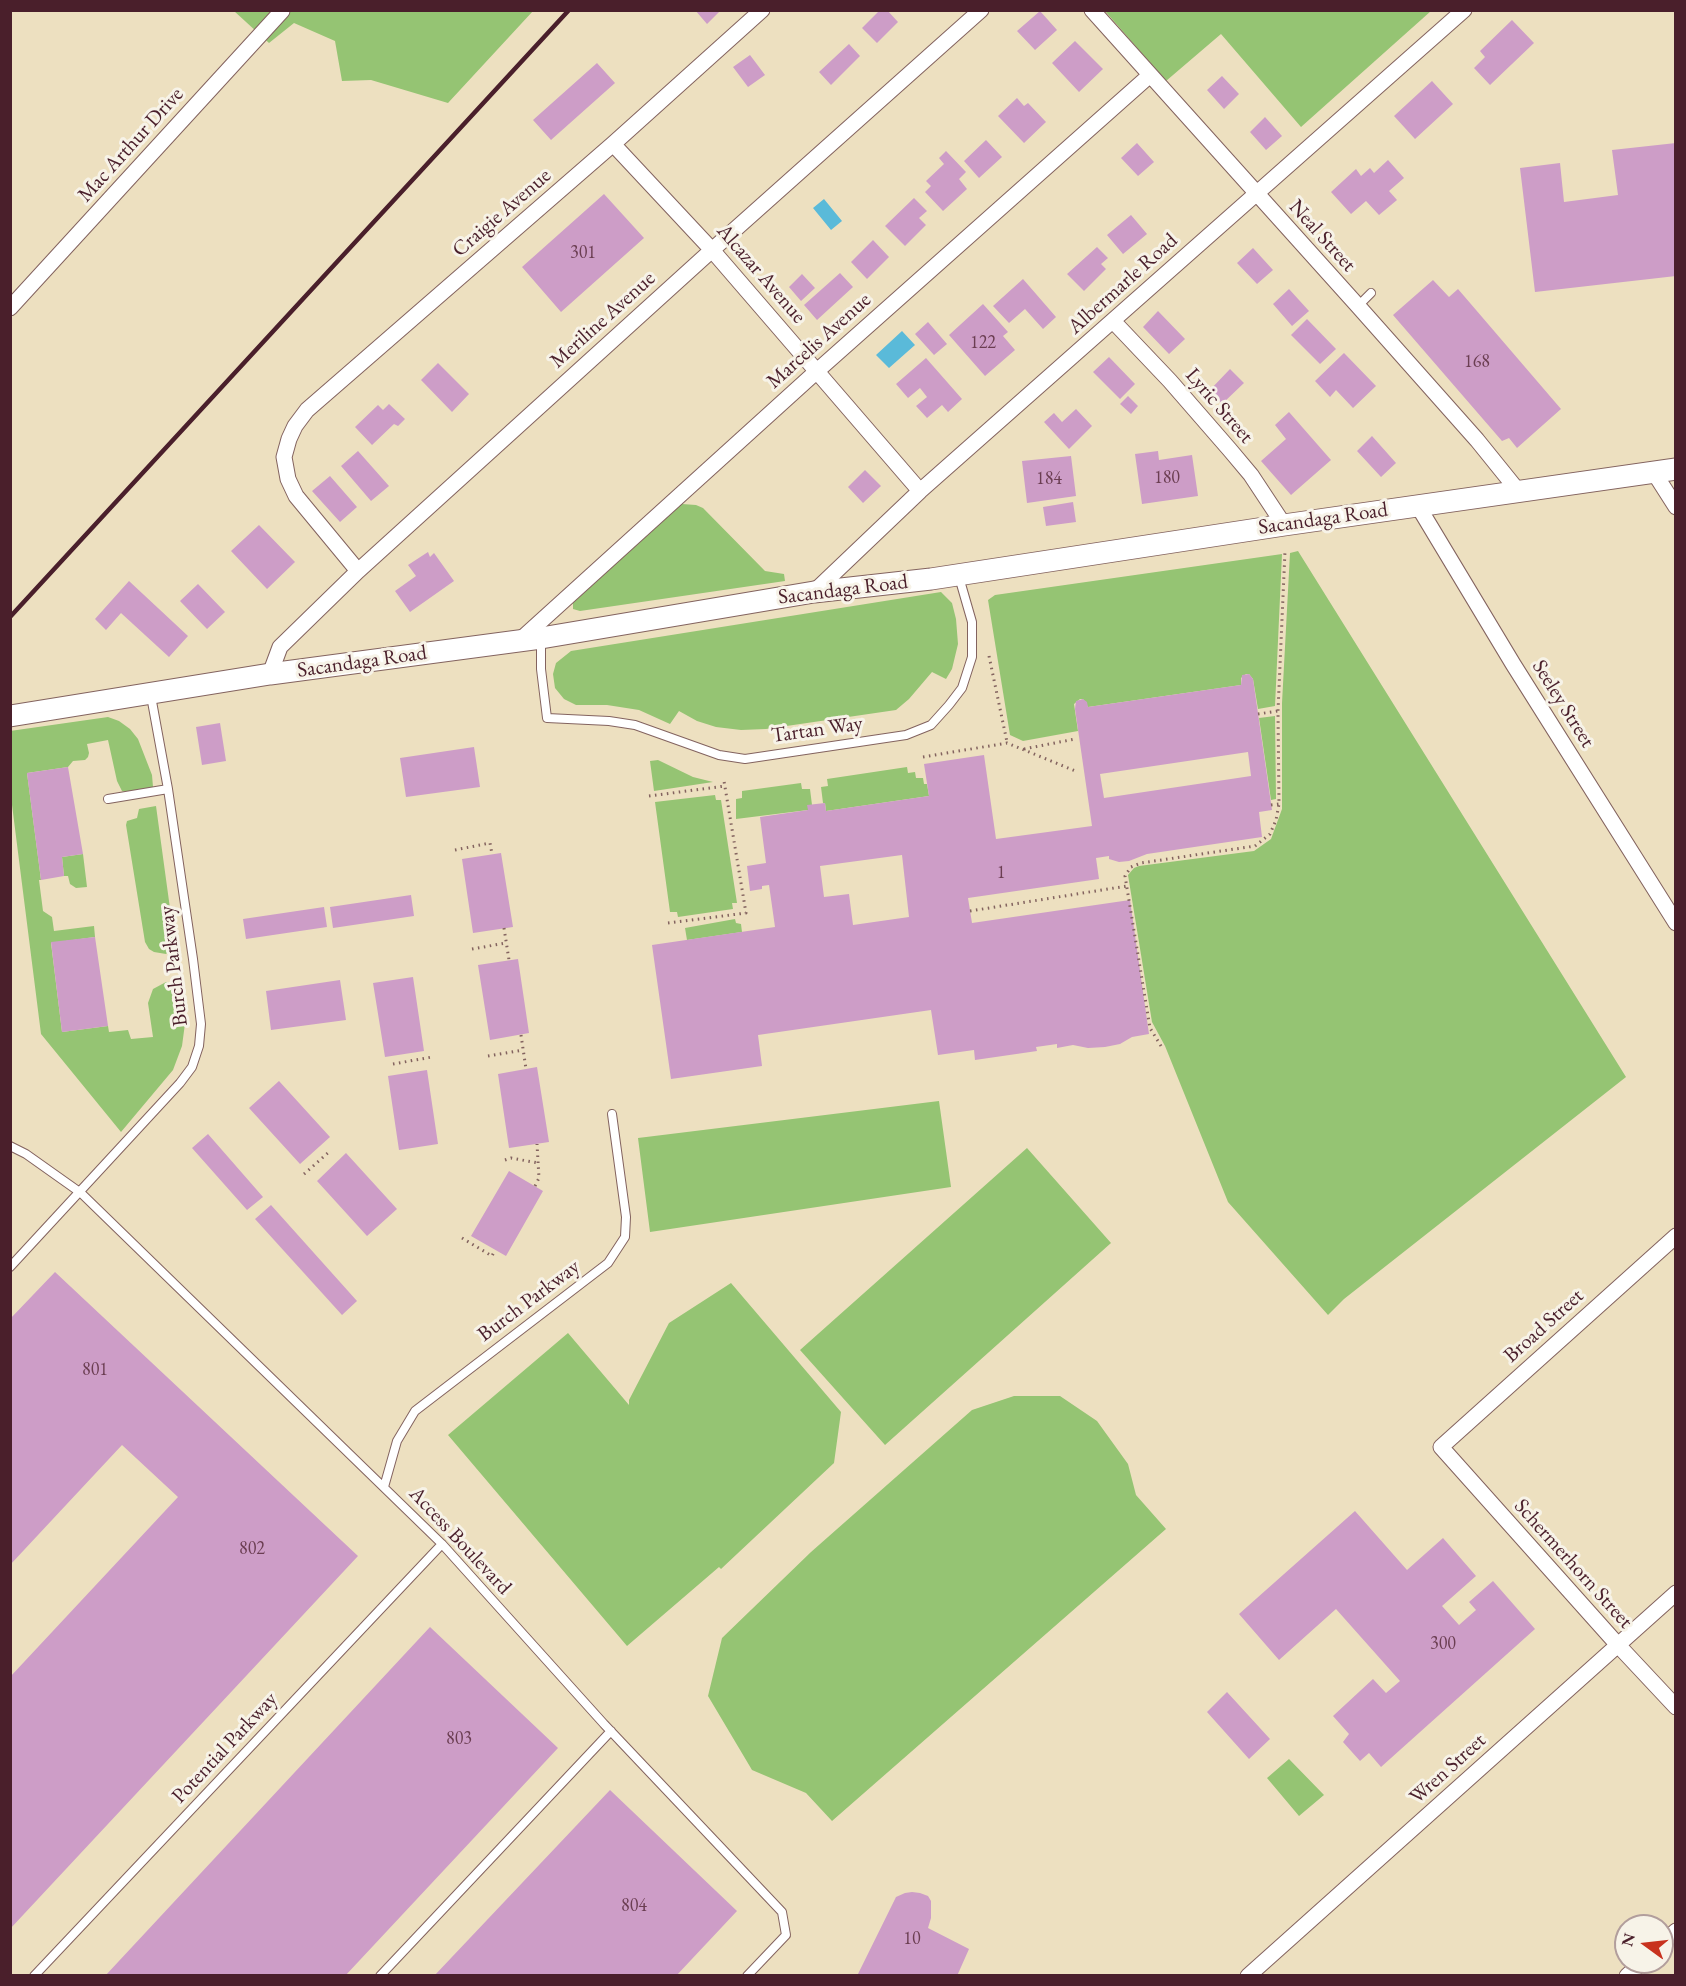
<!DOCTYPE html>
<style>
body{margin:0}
#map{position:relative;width:1686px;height:1986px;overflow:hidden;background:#ede0c0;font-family:"EB Garamond",serif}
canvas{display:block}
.frame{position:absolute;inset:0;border:12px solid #4a1f2b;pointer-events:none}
.north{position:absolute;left:1614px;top:1914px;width:60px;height:60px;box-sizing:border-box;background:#f7f3e8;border:2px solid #b29e9c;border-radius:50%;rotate:285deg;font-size:16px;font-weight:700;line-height:24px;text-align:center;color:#4a1f2b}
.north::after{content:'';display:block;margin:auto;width:21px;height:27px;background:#c8321e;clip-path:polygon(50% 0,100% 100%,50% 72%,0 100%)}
</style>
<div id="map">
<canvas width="1686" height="1986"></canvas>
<div class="frame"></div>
<div class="north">N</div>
</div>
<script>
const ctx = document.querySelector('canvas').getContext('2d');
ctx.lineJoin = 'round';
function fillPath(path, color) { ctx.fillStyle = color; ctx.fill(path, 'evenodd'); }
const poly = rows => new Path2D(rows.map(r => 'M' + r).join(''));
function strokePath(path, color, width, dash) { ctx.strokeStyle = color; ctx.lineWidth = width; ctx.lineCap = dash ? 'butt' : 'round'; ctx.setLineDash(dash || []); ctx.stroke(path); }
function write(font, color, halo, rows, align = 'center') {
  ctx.font = font + ' "EB Garamond",serif'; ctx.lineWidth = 6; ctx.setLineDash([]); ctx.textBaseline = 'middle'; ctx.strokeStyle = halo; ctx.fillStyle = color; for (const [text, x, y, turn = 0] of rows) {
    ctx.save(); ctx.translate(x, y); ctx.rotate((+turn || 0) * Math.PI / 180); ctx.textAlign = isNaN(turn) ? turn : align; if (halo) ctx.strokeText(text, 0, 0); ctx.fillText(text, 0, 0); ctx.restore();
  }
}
const green = poly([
 [234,11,533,11,448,103,371,80,342,81,335,41,294,23,269,43],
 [1105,11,1431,11,1301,127,1221,34,1166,81],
 [682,504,696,505,703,508,765,571,784,574,785,581,580,611,573,609,573,603,677,507],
 [1298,551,1626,1077,1344,1299,1328,1315,1228,1202,1165,1046,1152,1022,1128,875,1134,868,1139,866,1254,851,1271,839,1282,809,1282,703,1290,553],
 [1282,554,1275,706,1258,709,1253,679,1249,674,1246,674,1241,678,1241,685,1088,707,1083,699,1080,699,1074,704,1078,731,1023,741,1010,735,988,600,995,595],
 [941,592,952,603,956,619,958,644,952,669,946,679,932,672,909,699,896,710,766,729,741,730,716,727,697,721,679,711,670,724,639,710,607,705,576,705,564,699,555,688,553,674,556,663,571,651],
 [1275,716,1276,799,1271,800,1259,718],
 [108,717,119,721,130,729,138,739,152,775,153,787,130,793,122,791,117,781,108,740,87,744,89,753,88,757,85,760,73,761,68,767,27,773,41,880,39,880,43,911,52,917,54,931,94,926,95,937,51,943,62,1032,108,1026,109,1032,128,1030,131,1039,153,1037,148,1003,153,989,166,982,175,984,182,989,186,1016,182,1046,173,1070,121,1132,41,1034,11,797,10,731],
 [658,760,693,777,713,782,654,791,650,761],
 [907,767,908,773,915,772,916,778,923,778,924,784,927,784,929,796,826,811,825,803,823,803,821,787,828,786,827,779],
 [801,783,802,789,810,789,812,805,808,810,736,819,736,799,742,798,742,791],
 [715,795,716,800,721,800,737,903,732,903,733,909,678,917,677,912,670,912,655,802],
 [156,806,175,945,166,954,154,952,149,949,145,942,126,825,127,821,137,818,139,809],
 [83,854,87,887,76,888,70,884,68,876,64,876,62,857],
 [735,919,736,923,741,924,742,932,687,940,685,928],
 [939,1101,951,1187,650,1232,638,1138],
 [1027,1148,1111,1243,885,1445,800,1350],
 [731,1283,841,1412,834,1463,721,1569,719,1567,627,1646,448,1435,568,1333,629,1405,629,1400,669,1323],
 [1014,1396,1060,1396,1097,1421,1128,1464,1136,1495,1166,1529,832,1821,806,1793,752,1770,708,1696,722,1638,811,1552,972,1410],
 [1289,1759,1324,1795,1299,1816,1267,1778]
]);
const water = poly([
 [824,199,842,221,831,230,813,208],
 [902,331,915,345,889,368,876,355]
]);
const building = poly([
 [695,10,721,10,707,24],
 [880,10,887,10,898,22,877,43,862,28],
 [1040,11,1057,30,1035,50,1017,31],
 [1512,20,1534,43,1490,85,1474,68,1485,57,1480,51],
 [1075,41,1103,69,1079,92,1052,63],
 [849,44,860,56,831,85,819,72],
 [750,55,765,75,748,87,733,67],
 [597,63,615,83,551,140,533,120],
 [1222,76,1239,94,1224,109,1207,90],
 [1432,81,1453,104,1415,139,1394,116],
 [1017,98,1024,106,1028,103,1046,122,1024,143,998,116],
 [1265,117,1282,136,1266,150,1250,132],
 [986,140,1002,157,979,178,964,161],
 [1137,143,1154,162,1138,176,1121,158],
 [1676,143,1676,276,1535,292,1520,168,1560,163,1564,202,1618,195,1612,150],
 [946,151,966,172,959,179,967,189,943,211,925,192,931,186,926,181,944,164,939,158],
 [1388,160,1404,178,1389,191,1397,200,1379,215,1366,201,1351,214,1331,192,1356,169,1361,176,1370,168,1374,173],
 [604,194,644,238,561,312,522,267],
 [914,198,927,211,919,218,926,225,905,246,885,226],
 [1131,215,1147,234,1123,254,1107,235],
 [873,240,889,257,867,279,851,262],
 [1097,247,1108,258,1101,264,1106,269,1084,291,1067,274],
 [1253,248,1273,270,1257,284,1237,263],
 [840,273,853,287,817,320,804,305],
 [802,274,815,288,801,301,789,287],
 [1023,279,1056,317,1043,329,1025,309,1009,323,993,306],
 [1433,280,1449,297,1458,289,1561,409,1517,448,1509,438,1502,441,1393,315],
 [1289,289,1309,311,1292,326,1273,304],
 [983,304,1008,332,1003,336,1015,350,985,376,949,335],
 [1158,311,1185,339,1169,354,1143,327],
 [1307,319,1336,349,1320,364,1291,335],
 [928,322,947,344,934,355,915,334],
 [1344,353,1376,386,1353,408,1336,390,1330,397,1315,381],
 [1109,357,1135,384,1120,399,1093,372],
 [926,358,962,399,948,412,942,405,927,418,916,406,927,397,920,388,908,398,896,384],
 [438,363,469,394,452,412,421,380],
 [1230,369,1244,383,1222,404,1209,391],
 [1128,396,1138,406,1131,414,1120,404],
 [389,404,405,419,398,426,394,424,372,445,355,427,378,405,383,410],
 [1076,409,1092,426,1069,449,1044,422,1054,413,1062,422],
 [1289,412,1331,460,1291,495,1261,461,1286,439,1275,425],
 [1372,436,1396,463,1381,477,1357,451],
 [358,451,389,486,371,501,341,466],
 [1158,451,1159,460,1192,455,1198,496,1142,504,1135,454],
 [1071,456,1076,496,1027,503,1022,461],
 [865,470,881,486,863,503,848,487],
 [330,476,357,507,340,522,312,491],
 [1073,502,1076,522,1046,526,1043,507],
 [259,525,295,562,267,589,231,551],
 [428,552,430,557,434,553,454,581,410,612,395,591,416,576,408,565],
 [129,581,188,636,169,657,121,613,106,630,95,619],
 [198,584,225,612,207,629,180,601],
 [1249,674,1253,679,1272,810,1259,812,1262,837,1147,854,1129,861,1119,862,1109,859,1109,856,1096,858,1099,879,968,898,972,923,1130,900,1149,1034,1132,1037,1120,1044,1105,1047,1088,1048,1073,1045,1057,1048,1057,1044,1036,1047,1037,1051,975,1060,974,1050,938,1055,931,1010,758,1035,762,1066,671,1079,652,945,775,927,769,885,762,886,762,889,750,891,747,866,766,863,760,817,808,810,807,805,825,803,826,811,929,796,924,764,984,755,996,839,1092,826,1075,709,1076,701,1083,699,1087,702,1088,707,1241,685,1242,675],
 [1248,752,1251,776,1104,798,1100,774],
 [902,855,909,917,853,925,849,894,824,897,820,866],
 [220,723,226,761,202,765,196,727],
 [474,747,480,787,406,797,400,758],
 [68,767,83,854,62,857,64,876,41,880,27,773],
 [501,853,513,927,473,933,462,859],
 [411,895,414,916,333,928,330,907],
 [324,907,327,927,246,939,243,919],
 [95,937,108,1026,62,1032,51,942],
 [518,959,529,1033,490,1040,478,965],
 [413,977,424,1051,385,1057,373,983],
 [340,980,346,1020,271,1030,266,991],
 [537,1067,549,1142,509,1148,498,1074],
 [427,1070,438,1144,399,1150,388,1076],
 [279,1081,330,1137,300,1164,249,1108],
 [208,1134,263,1197,247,1210,192,1148],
 [346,1153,397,1209,367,1236,317,1181],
 [509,1171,543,1191,506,1256,471,1236],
 [271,1205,357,1301,342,1315,255,1219],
 [55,1272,358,1556,10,1929,10,1677,178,1497,122,1445,10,1565,10,1319],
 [1355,1511,1407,1570,1443,1538,1476,1576,1442,1606,1459,1625,1476,1610,1469,1602,1493,1581,1535,1629,1381,1767,1369,1753,1360,1761,1343,1742,1349,1734,1333,1716,1373,1679,1386,1693,1400,1681,1336,1609,1279,1660,1239,1614],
 [430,1627,558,1748,345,1976,105,1976],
 [1227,1692,1270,1739,1249,1759,1207,1712],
 [610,1790,737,1911,676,1976,434,1976],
 [912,1892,920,1893,928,1896,931,1901,931,1918,928,1928,969,1949,957,1976,857,1976,896,1897,905,1893]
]);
const path = poly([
 [989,656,1007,742],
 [1258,714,1278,711],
 [1024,749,1075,739],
 [923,757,1007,743,1078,772],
 [649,796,725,786],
 [1271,805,1279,804],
 [455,850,490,843,492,854],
 [970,911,1127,886],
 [668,923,746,913,724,781],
 [504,928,509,960],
 [472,949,506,943],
 [521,1035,526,1069],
 [1161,1046,1150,1028,1125,876,1131,867,1141,863,1255,846,1270,834,1276,820,1279,804,1278,711,1285,551],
 [488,1056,523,1050],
 [393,1064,432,1057],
 [505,1160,511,1158,538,1163],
 [304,1174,329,1152],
 [535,1186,539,1178,537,1144],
 [462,1238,492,1256,495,1250]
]);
const lane = poly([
 [1358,306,1371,293],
 [541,639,541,669,547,718,609,721,635,725,719,755,745,759,906,735,931,725,949,705,962,688,972,657,972,622,959,577],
 [108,799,168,789],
 [10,1146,26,1154,81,1193,442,1544,604,1724,782,1912,786,1935,747,1976],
 [10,1267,180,1083,192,1067,199,1046,201,1024,193,959,168,789,151,696],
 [384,1487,397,1441,415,1411,608,1263,625,1237,626,1217,612,1114],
 [34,1976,442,1544],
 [380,1976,611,1731]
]);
const street = poly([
 [1092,10,1358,306,1477,440,1519,492],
 [613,144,712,250,920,491],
 [10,308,282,11],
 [1113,321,1170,381,1230,450,1251,475,1284,525],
 [1653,471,1676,507],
 [1418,506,1513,664,1676,923],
 [358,571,296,496,288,479,284,457,289,439,295,426,307,410,613,144,762,10],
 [814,592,920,491,1464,10],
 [519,641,817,371,1149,76],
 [270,674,280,647,358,571,712,250,981,10],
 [1676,1236,1441,1447,1617,1644,1676,1707],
 [1662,1944,1676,1931],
 [1248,1976,1676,1593],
 [1627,1976,1642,1962]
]);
const secondary = poly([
 [10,716,270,674,541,638,814,592,931,579,1284,525,1676,469]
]);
const rail = poly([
 [10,617,569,10]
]);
const numberNames = [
 ["301",583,253],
 ["122",983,343],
 ["168",1477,362],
 ["180",1167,478],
 ["184",1049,479],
 ["1",1001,873],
 ["801",95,1370],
 ["802",252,1549],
 ["300",1443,1644],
 ["803",459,1739],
 ["804",634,1906],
 ["10",912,1939]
];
const streetNames = [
 ["Mac Arthur Drive",131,145,-48],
 ["Craigie Avenue",502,213,-41],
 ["Neal Street",1322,236,48],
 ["Alcazar Avenue",761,274,49],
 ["Albermarle Road",1123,284,-42],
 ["Meriline Avenue",603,320,-42],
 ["Marcelis Avenue",819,341,-42],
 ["Lyric Street",1219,406,49],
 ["Sacandaga Road",1323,519,-8],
 ["Sacandaga Road",843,590,-7],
 ["Sacandaga Road",362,662,-8],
 ["Seeley Street",1563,704,58],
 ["Tartan Way",817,730,-8],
 ["Burch Parkway",174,966,-97],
 ["Burch Parkway",529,1301,-37],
 ["Broad Street",1544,1326,-42],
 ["Access Boulevard",460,1541,47],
 ["Schermerhorn Street",1573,1564,48],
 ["Potential Parkway",225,1748,-47],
 ["Wren Street",1448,1769,-42]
];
fillPath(green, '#95c473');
fillPath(water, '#5abad9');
fillPath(building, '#cd9dc7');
strokePath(lane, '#83635f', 10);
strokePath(street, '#83635f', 17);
strokePath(secondary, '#83635f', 23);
strokePath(path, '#83635f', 3, [1.5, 4.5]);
strokePath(lane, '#fff', 8);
strokePath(street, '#fff', 15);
strokePath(secondary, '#fff', 21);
strokePath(rail, '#4a1f2b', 4.5);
write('18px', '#6b3e52', null, numberNames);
write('21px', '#4a1f2b', '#f7f3e8', streetNames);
</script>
